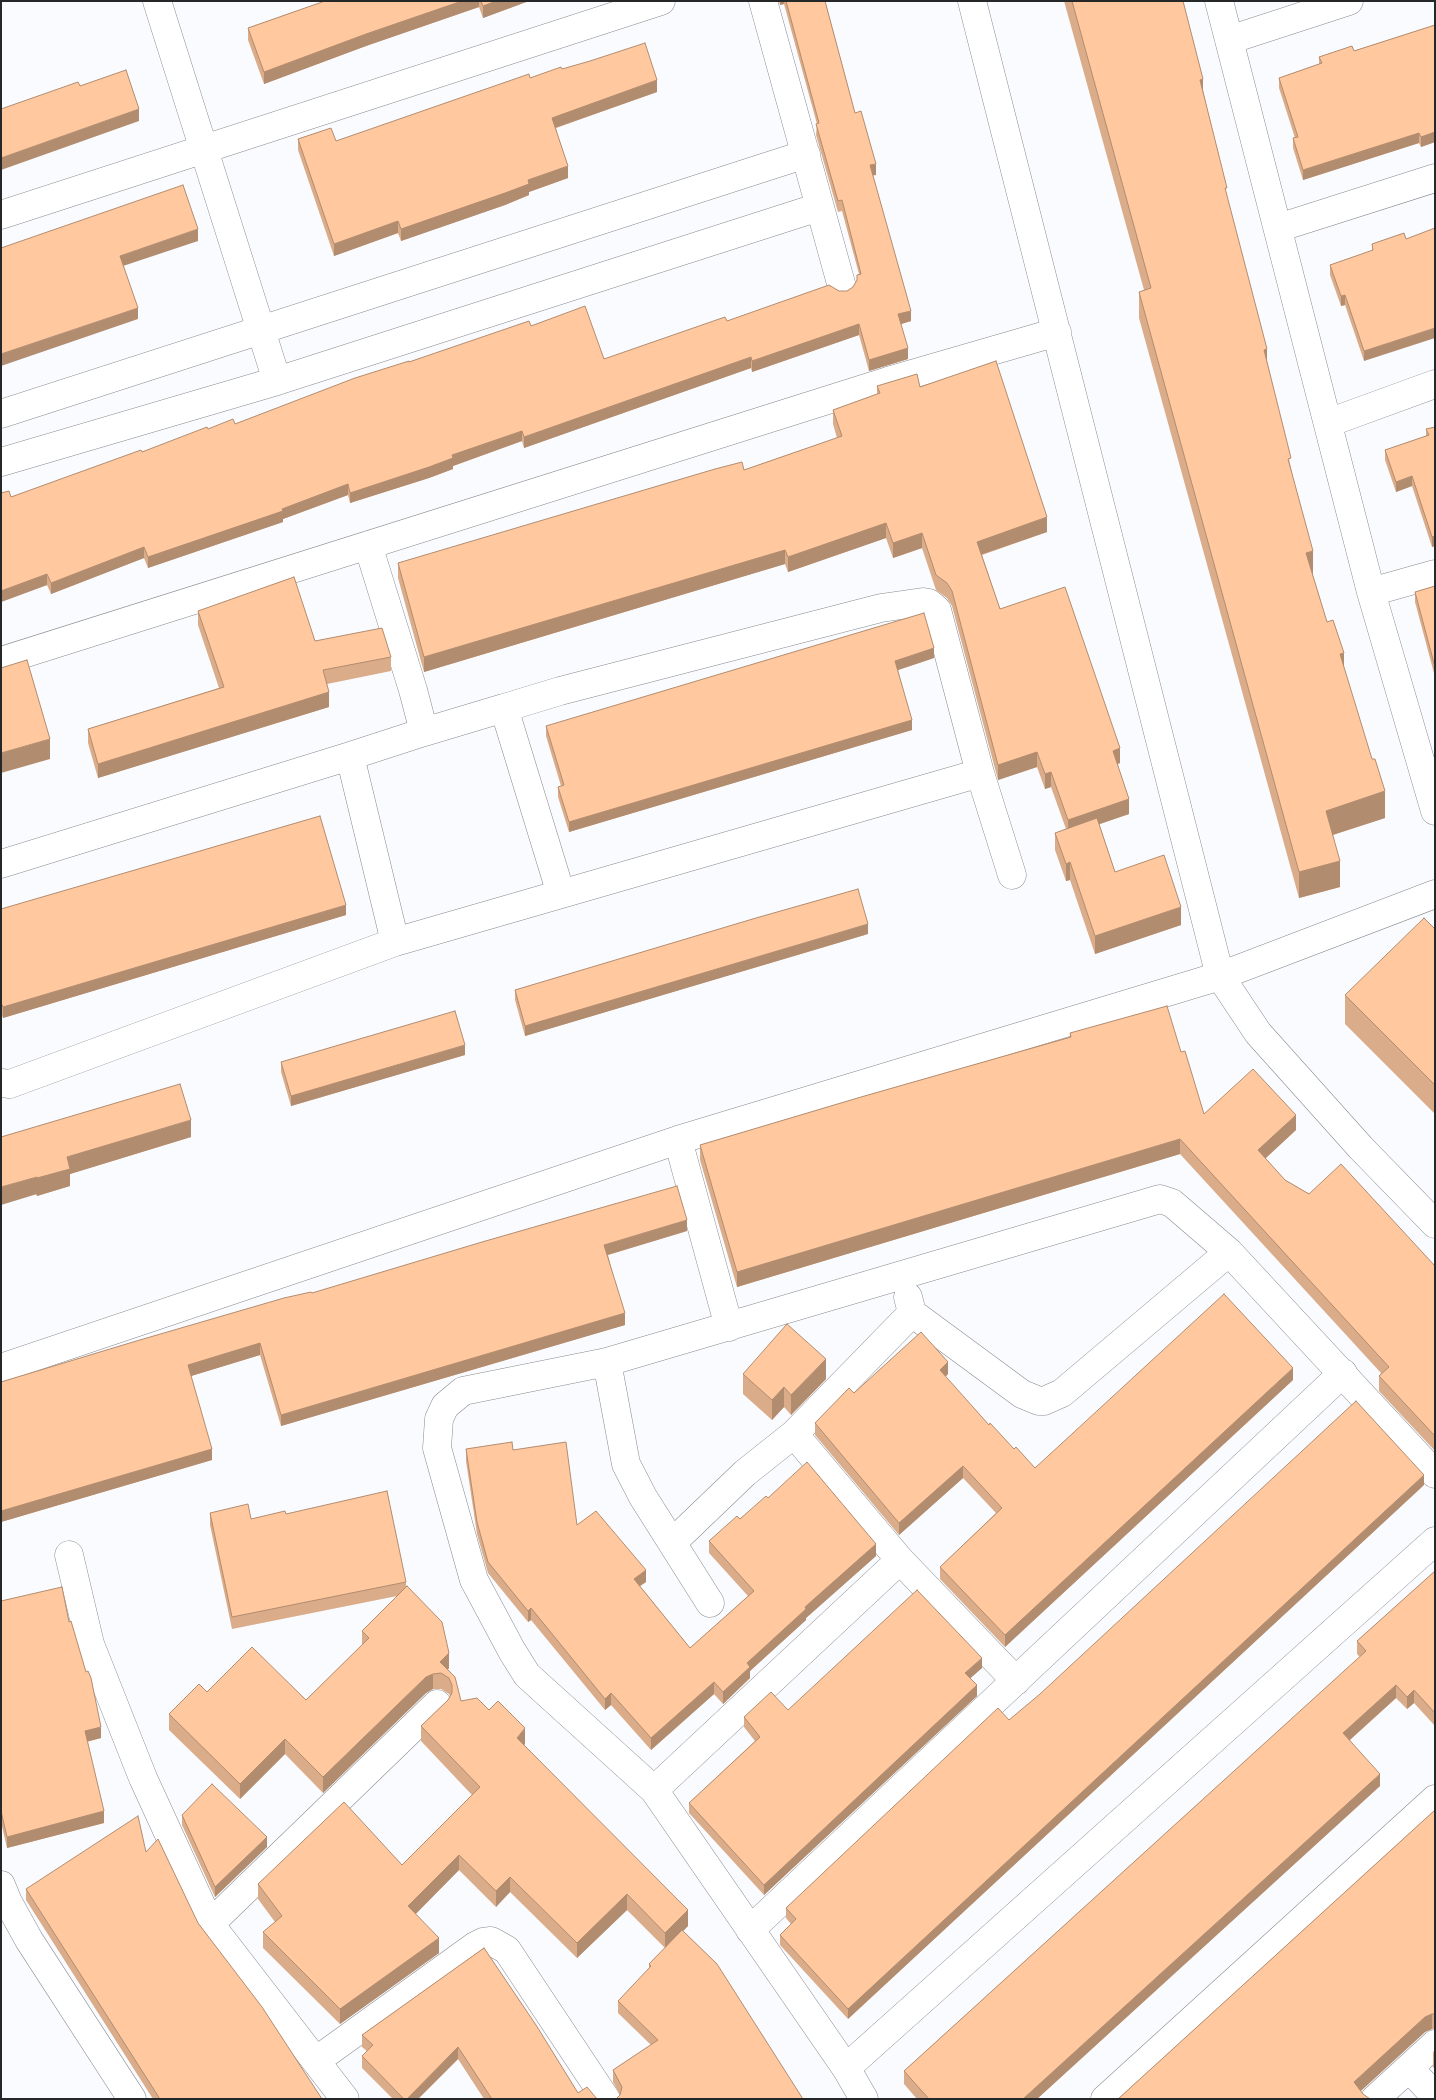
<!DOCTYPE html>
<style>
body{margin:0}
#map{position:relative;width:1436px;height:2100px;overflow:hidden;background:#fafbff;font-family:Commissioner,sans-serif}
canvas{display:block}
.frame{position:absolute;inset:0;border:2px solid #262728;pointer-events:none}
</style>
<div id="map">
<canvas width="1436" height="2100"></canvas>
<div class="frame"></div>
</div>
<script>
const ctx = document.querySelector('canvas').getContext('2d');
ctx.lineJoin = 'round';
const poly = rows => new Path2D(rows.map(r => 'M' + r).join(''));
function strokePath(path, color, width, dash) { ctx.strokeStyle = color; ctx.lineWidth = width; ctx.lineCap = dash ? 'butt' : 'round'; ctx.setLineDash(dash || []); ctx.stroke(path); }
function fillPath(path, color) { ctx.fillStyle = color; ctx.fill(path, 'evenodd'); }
const minor = poly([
 [157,1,277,381],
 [763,1,842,287],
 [972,1,1220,976,1435,894],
 [1219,1,1371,592,1435,811],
 [1229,40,1349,1],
 [1,215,661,1],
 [1278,228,1435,178],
 [1,414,806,154],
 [1328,423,1435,384],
 [1,462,277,381,819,207],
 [368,545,413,690,424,732,350,756,395,942,980,773],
 [1371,592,1435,574],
 [1,661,888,381,1057,332],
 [424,732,504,708],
 [1,864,350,756],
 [561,894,504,708,560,691,881,608,923,602,929,603,937,610,980,773,1012,875],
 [1,1083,10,1084,395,942],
 [678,1140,729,1327],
 [912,1313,1022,1394,1039,1401,1044,1401,1062,1393,1229,1252],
 [607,1362,626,1464,643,1497,710,1603],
 [1,1368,678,1140,1220,976,1258,1033,1361,1148,1435,1224],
 [794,1434,900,1560,1016,1681],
 [673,1542,745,1473,794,1434,912,1313,908,1297],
 [69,1555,90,1644,143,1778,210,1924,345,2099],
 [654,1790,900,1560],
 [1,1885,8,1902,29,1940,132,2099],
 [210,1924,437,1704],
 [750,1930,1343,1373],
 [317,2060,475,1946,483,1942,491,1941,507,1950,606,2099],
 [846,2068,1435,1541],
 [1409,2068,1435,2096],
 [864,2099,846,2068,654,1790,527,1675,512,1651,474,1580,437,1448,439,1419,445,1406,463,1391,607,1362,1160,1199,1172,1203,1229,1252,1435,1474],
 [1105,2099,1435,1799],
 [1375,2099,1435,2044]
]);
const wall = poly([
 [325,1,529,1,483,18,479,7,366,46,264,84,248,40,248,28],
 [779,1,825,1,855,113,876,175,873,175,911,321,901,324,908,359,869,371,859,335,752,372,751,368,524,448,522,441,453,466,453,469,429,478,350,503,348,495,283,519,283,522,148,568,144,558,51,594,47,585,1,602,1,493,11,497,142,452,208,429,235,424,409,362,531,326,604,359,727,321,839,291,847,291,853,287,857,280,859,274,842,211,838,212,816,135,817,124,784,4,780,5],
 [1064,1,1183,1,1227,197,1267,361,1291,468,1313,576,1327,622,1344,668,1385,818,1333,835,1340,887,1299,898,1139,318,1139,292,1144,290],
 [1435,25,1435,142,1421,147,1419,143,1303,180,1293,148,1293,138,1295,138,1279,88,1279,78,1319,64,1319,57,1354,51],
 [562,69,657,92,556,128,568,178,529,192,529,195,505,205,401,241,398,233,334,256,298,150,298,139,336,141,530,78],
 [1404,233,1364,361,1345,305,1341,306,1330,275,1330,265,1372,251,1372,244],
 [877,386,920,387,1047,532,982,555,1000,609,1120,763,1117,764,1129,814,1099,824,1115,872,1181,925,1095,954,1070,880,1066,881,1055,850,1055,833,1066,829,1051,787,1045,789,1037,767,998,780,952,606,947,598,936,590,922,548,893,558,886,538,788,572,785,564,424,672,398,578,398,563,744,470,837,438,833,424,833,410,877,394],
 [1435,427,1435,546,1432,547,1412,486,1396,492,1385,460,1385,450,1426,436,1426,429],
 [1435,586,1435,677,1415,602,1415,592],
 [198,611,315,641,391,657,391,671,327,684,329,707,98,778,88,743,88,729,219,688,198,625],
 [934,658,898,670,912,730,569,832,558,797,558,787,561,786,546,736,546,726],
 [1,909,346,915,3,1018,1,1013],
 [1435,929,1435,1114,1345,1024,1345,995],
 [868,934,525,1036,515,1000,515,990],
 [1070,1033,1181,1052,1204,1114,1296,1130,1265,1159,1285,1180,1435,1266,1435,1451,1379,1391,1379,1376,1381,1373,1180,1154,737,1287,700,1160,700,1145,1070,1037],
 [465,1055,291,1106,281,1072,281,1062],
 [1,1137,191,1137,70,1174,70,1186,37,1196],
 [687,1231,608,1255,625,1325,281,1426,260,1355,191,1376,212,1460,1,1522,1,1382,312,1293],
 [743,1374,826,1379,791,1415,784,1407,772,1420,743,1394],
 [948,1374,945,1377,989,1425,1014,1449,1035,1468,1293,1380,1005,1647,940,1579,940,1567,996,1513,963,1478,899,1535,815,1435,815,1423,854,1393],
 [466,1449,513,1450,577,1525,646,1582,640,1586,690,1648,748,1596,709,1553,709,1541,768,1498,876,1556,806,1618,806,1620,750,1671,750,1678,723,1704,714,1694,651,1750,611,1705,605,1710,531,1620,528,1622,488,1573,477,1534,466,1461],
 [1424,1485,848,2019,780,1945,780,1935,791,1924,786,1918,786,1908,1009,1720],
 [210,1513,251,1519,406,1582,406,1588,449,1668,448,1670,461,1701,489,1710,525,1744,524,1745,688,1926,683,1931,717,1964,620,2095,613,2082,613,2070,651,2045,618,2013,618,2001,649,1969,649,1964,665,1948,627,1910,577,1958,510,1892,496,1907,459,1870,415,1914,439,1953,340,2024,263,1948,263,1932,275,1922,258,1899,258,1884,402,1865,472,1795,421,1741,421,1726,448,1700,450,1696,449,1694,441,1689,433,1689,426,1693,323,1793,285,1754,240,1799,169,1730,169,1714,207,1692,306,1700,362,1645,362,1631,397,1596,232,1629,210,1525],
 [1435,1571,1435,1726,1414,1703,1407,1709,1396,1698,1350,1740,1380,1786,1037,2099,917,2099,904,2084,904,2071,1360,1657,1357,1654,1357,1641],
 [1,1601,69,1622,101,1738,87,1742,104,1823,7,1848,1,1822],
 [982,1668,970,1678,977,1696,764,1895,689,1813,689,1803,755,1741,744,1727,744,1717,788,1710],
 [1435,1810,1435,2029,1432,2029,1425,2032,1361,2091,1118,2099],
 [182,1815,267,1847,215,1897,182,1825],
 [146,1852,198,1923,322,2099,153,2099,26,1900,26,1889],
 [484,1948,578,2093,597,2099,484,2099,458,2059,418,2099,393,2099,362,2068,362,2056,367,2051,362,2047,362,2035],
 [1435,2050,1435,2069,1433,2067,1433,2052]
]);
const shadedWall = poly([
 [462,1,479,1,479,7,366,46,264,84,264,72,366,34],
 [496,1,529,1,483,18,483,6],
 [780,1,784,1,784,4,780,5],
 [1203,79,1203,106,1200,80],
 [657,80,657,92,552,129,552,118],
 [139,109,139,121,1,170,1,158],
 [1435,132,1435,142,1421,147,1421,137],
 [1419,133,1419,143,1303,180,1303,170],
 [876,164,876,175,870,176,870,165],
 [568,166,568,178,529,192,529,195,505,205,401,241,401,229,528,180],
 [398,221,398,233,334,256,334,244],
 [198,229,198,241,120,267,120,256],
 [1345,295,1345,305,1341,306,1341,296],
 [138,308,138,319,1,366,1,354],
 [911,311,911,321,898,325,898,314],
 [859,324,859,335,752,372,752,361],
 [1435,328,1435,338,1364,361,1364,351],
 [908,348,908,359,869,371,869,360],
 [1267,349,1267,376,1264,350],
 [751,357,751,368,524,448,524,437],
 [522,431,522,441,453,466,453,469,429,478,350,503,350,493,452,455],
 [1412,476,1412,486,1396,492,1396,482],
 [348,484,348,495,283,519,283,522,148,568,148,557],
 [1047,517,1047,532,977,556,977,542],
 [886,523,886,538,788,572,788,557],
 [922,533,922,548,893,558,893,543],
 [1435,536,1435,546,1432,547,1432,537],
 [144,547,144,558,51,594,51,583],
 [785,550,785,564,424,672,424,657],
 [1313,551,1313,577,1306,553],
 [47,574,47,585,1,602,1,591],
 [934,648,934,658,895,671,895,661],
 [1344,653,1344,679,1340,654],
 [329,692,329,707,98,778,98,764],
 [912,720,912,730,569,832,569,822],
 [50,739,50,759,1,773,1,753],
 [1120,748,1120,763,1113,766,1113,751],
 [1037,752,1037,767,998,780,998,765],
 [1051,772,1051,787,1045,789,1045,774],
 [1385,791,1385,818,1326,837,1326,811],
 [1129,799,1129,814,1068,835,1068,820],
 [1340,861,1340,887,1299,898,1299,872],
 [1070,862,1070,880,1066,881,1066,864],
 [346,905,346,915,3,1018,3,1007],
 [1181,907,1181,925,1095,954,1095,936],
 [868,924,868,934,525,1036,525,1026],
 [465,1045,465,1055,291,1106,291,1096],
 [1296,1115,1296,1130,1258,1165,1258,1150],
 [191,1120,191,1137,70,1174,70,1186,37,1196,37,1178,67,1157],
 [1180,1139,1180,1154,737,1287,737,1272],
 [37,1177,37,1194,1,1205,1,1187],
 [687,1220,687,1231,604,1256,604,1245],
 [625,1313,625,1325,281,1426,281,1415],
 [260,1343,260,1355,188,1377,188,1365],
 [826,1359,826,1379,791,1415,791,1395],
 [948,1362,948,1374,940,1382,940,1370],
 [1293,1368,1293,1380,1005,1647,1005,1635],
 [784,1387,784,1407,772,1420,772,1400],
 [212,1449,212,1460,1,1522,1,1511],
 [963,1466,963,1478,899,1535,899,1523],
 [1424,1475,1424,1485,848,2019,848,2009],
 [876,1544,876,1556,806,1618,806,1620,750,1671,750,1678,723,1704,723,1692,747,1663,805,1607],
 [646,1570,646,1582,634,1590,634,1579],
 [531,1608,531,1620,528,1622,528,1611],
 [449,1653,449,1668,443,1675,440,1662],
 [982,1658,982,1668,965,1683,965,1673],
 [433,1674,433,1689,426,1693,323,1793,323,1777,426,1677],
 [714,1682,714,1694,651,1750,651,1738],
 [977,1685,977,1696,764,1895,764,1885],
 [1396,1685,1396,1698,1343,1746,1343,1733],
 [1414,1690,1414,1703,1407,1709,1407,1697],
 [611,1693,611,1705,605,1710,605,1699],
 [101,1727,101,1738,85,1742,85,1731],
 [525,1728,525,1744,517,1753,517,1738],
 [285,1739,285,1754,240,1799,240,1784],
 [1380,1774,1380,1786,1037,2099,1023,2099],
 [104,1811,104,1823,7,1848,7,1837],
 [267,1837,267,1847,215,1897,215,1887],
 [459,1855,459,1870,408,1922,408,1906],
 [510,1877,510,1892,496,1907,496,1891],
 [627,1894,627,1910,577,1958,577,1943],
 [688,1910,688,1926,665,1949,665,1933],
 [439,1938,439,1953,340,2024,340,2009],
 [1432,2014,1432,2029,1425,2032,1354,2097,1354,2082,1425,2017],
 [458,2047,458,2059,418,2099,407,2099]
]);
const building = poly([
 [325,1,462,1,366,34,264,72,248,28,325,1],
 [481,1,496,1,483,6,481,1],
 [786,1,825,1,855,113,861,111,876,164,870,165,911,311,898,314,908,348,869,360,859,324,752,361,751,357,524,437,522,431,452,455,453,458,429,467,350,493,348,484,282,509,283,511,148,557,144,547,51,583,47,574,1,591,1,493,9,491,11,497,141,450,142,452,207,427,208,429,233,419,235,424,355,378,409,361,409,362,529,321,531,326,585,306,604,359,725,317,727,321,829,285,839,291,847,291,853,287,857,280,857,275,861,274,842,200,838,201,816,124,819,123,786,1],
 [1072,1,1183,1,1203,79,1200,80,1227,188,1225,188,1267,349,1264,350,1291,458,1288,459,1313,551,1306,553,1327,622,1333,620,1344,653,1340,654,1372,759,1375,759,1385,791,1326,811,1340,861,1299,872,1139,292,1151,288,1072,1],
 [1435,25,1435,132,1421,137,1419,133,1303,170,1293,138,1298,137,1279,78,1322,63,1319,57,1352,46,1354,51,1435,25],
 [645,43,657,80,552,118,568,166,528,180,529,184,505,193,401,229,398,221,334,244,298,139,331,128,336,141,529,74,530,78,561,67,562,69,590,61,645,43],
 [126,70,139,109,1,158,1,109,78,82,80,86,126,70],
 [183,185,198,229,120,256,138,308,1,354,1,248,183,185],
 [1435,228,1435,328,1364,351,1345,295,1341,296,1330,265,1373,250,1372,244,1404,233,1406,239,1435,228],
 [996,361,1047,517,977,542,1000,609,1065,587,1120,748,1113,751,1129,799,1068,820,1051,772,1045,774,1037,752,998,765,952,591,947,583,936,575,922,533,893,543,886,523,788,557,785,550,424,657,398,563,715,469,742,462,744,470,842,436,833,410,880,393,877,386,917,374,920,387,996,361],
 [1435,427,1435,536,1432,537,1412,476,1396,482,1385,450,1429,435,1426,429,1435,427],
 [294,577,315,641,382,628,391,657,323,670,329,692,98,764,88,729,224,687,198,611,294,577],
 [1435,586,1435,667,1415,592,1435,586],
 [924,613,934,648,895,661,912,720,569,822,558,787,564,785,546,726,924,613],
 [27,660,50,739,1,753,1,668,27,660],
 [320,816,346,905,3,1007,1,1003,1,909,320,816],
 [1097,818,1115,872,1164,855,1181,907,1095,936,1070,862,1066,864,1055,833,1097,818],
 [858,889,868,924,525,1026,515,990,756,918,858,889],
 [1424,918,1435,929,1435,1085,1345,995,1424,918],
 [1167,1006,1181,1052,1185,1051,1204,1114,1253,1069,1296,1115,1258,1150,1285,1180,1309,1194,1341,1164,1435,1266,1435,1436,1379,1376,1389,1367,1180,1139,737,1272,700,1145,861,1097,1071,1037,1070,1033,1167,1006],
 [455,1011,465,1045,291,1096,281,1062,455,1011],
 [180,1084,191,1120,67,1157,70,1169,37,1178,37,1177,1,1187,1,1137,180,1084],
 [677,1186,687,1220,604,1245,625,1313,281,1415,260,1343,188,1365,212,1449,1,1511,1,1382,133,1342,284,1298,311,1292,312,1293,482,1242,677,1186],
 [1224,1294,1293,1368,1005,1635,940,1567,1002,1508,963,1466,899,1523,815,1423,849,1388,854,1393,921,1332,948,1362,940,1370,989,1425,990,1423,1014,1449,1016,1447,1035,1468,1224,1294],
 [787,1324,826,1359,791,1395,784,1387,772,1400,743,1374,787,1324],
 [1356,1401,1424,1475,848,2009,780,1935,796,1919,786,1908,998,1708,1009,1720,1040,1694,1356,1401],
 [512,1442,513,1450,566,1442,577,1525,596,1511,646,1570,634,1579,690,1648,754,1591,709,1541,737,1516,740,1519,766,1496,768,1498,807,1462,876,1544,805,1607,806,1609,747,1663,750,1667,723,1692,714,1682,651,1738,611,1693,605,1699,531,1608,528,1611,488,1562,477,1522,466,1449,512,1442],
 [387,1491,406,1582,232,1617,210,1513,248,1504,251,1519,285,1511,286,1514,387,1491],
 [1435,1571,1435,1713,1414,1690,1407,1697,1396,1685,1343,1733,1380,1774,1023,2099,929,2099,904,2071,1366,1651,1357,1641,1435,1571],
 [407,1586,442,1622,449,1653,440,1662,455,1677,461,1701,477,1698,489,1710,498,1701,525,1728,517,1738,688,1910,665,1933,627,1894,577,1943,510,1877,496,1891,459,1855,408,1906,439,1938,340,2009,263,1932,282,1916,258,1884,344,1802,402,1865,480,1787,421,1726,448,1700,452,1693,452,1685,449,1678,441,1673,433,1674,426,1677,323,1777,285,1739,240,1784,169,1714,199,1684,207,1692,252,1647,306,1700,369,1638,362,1631,407,1586],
 [62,1587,69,1622,71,1621,86,1672,88,1671,91,1678,101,1727,85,1731,104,1811,7,1837,1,1811,1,1601,62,1587],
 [917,1590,982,1658,965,1673,977,1685,764,1885,689,1803,760,1737,744,1717,771,1692,788,1710,917,1590],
 [212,1784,267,1837,215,1887,182,1815,212,1784],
 [1435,1810,1435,2014,1432,2014,1425,2017,1354,2082,1363,2094,1370,2099,1118,2099,1435,1810],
 [138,1816,146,1852,158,1839,198,1923,262,2007,322,2099,160,2099,26,1889,138,1816],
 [682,1930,717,1964,803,2099,616,2099,620,2095,622,2087,613,2070,658,2040,618,2001,651,1966,649,1964,682,1930],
 [484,1948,536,2025,578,2093,587,2087,597,2099,492,2099,458,2047,407,2099,404,2099,362,2056,373,2045,362,2035,484,1948]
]);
strokePath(minor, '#898b8f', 29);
strokePath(minor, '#fff', 28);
fillPath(wall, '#dbac89');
fillPath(shadedWall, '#b28c6f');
fillPath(building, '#ffc89f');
strokePath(building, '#b28c6f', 1);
</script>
